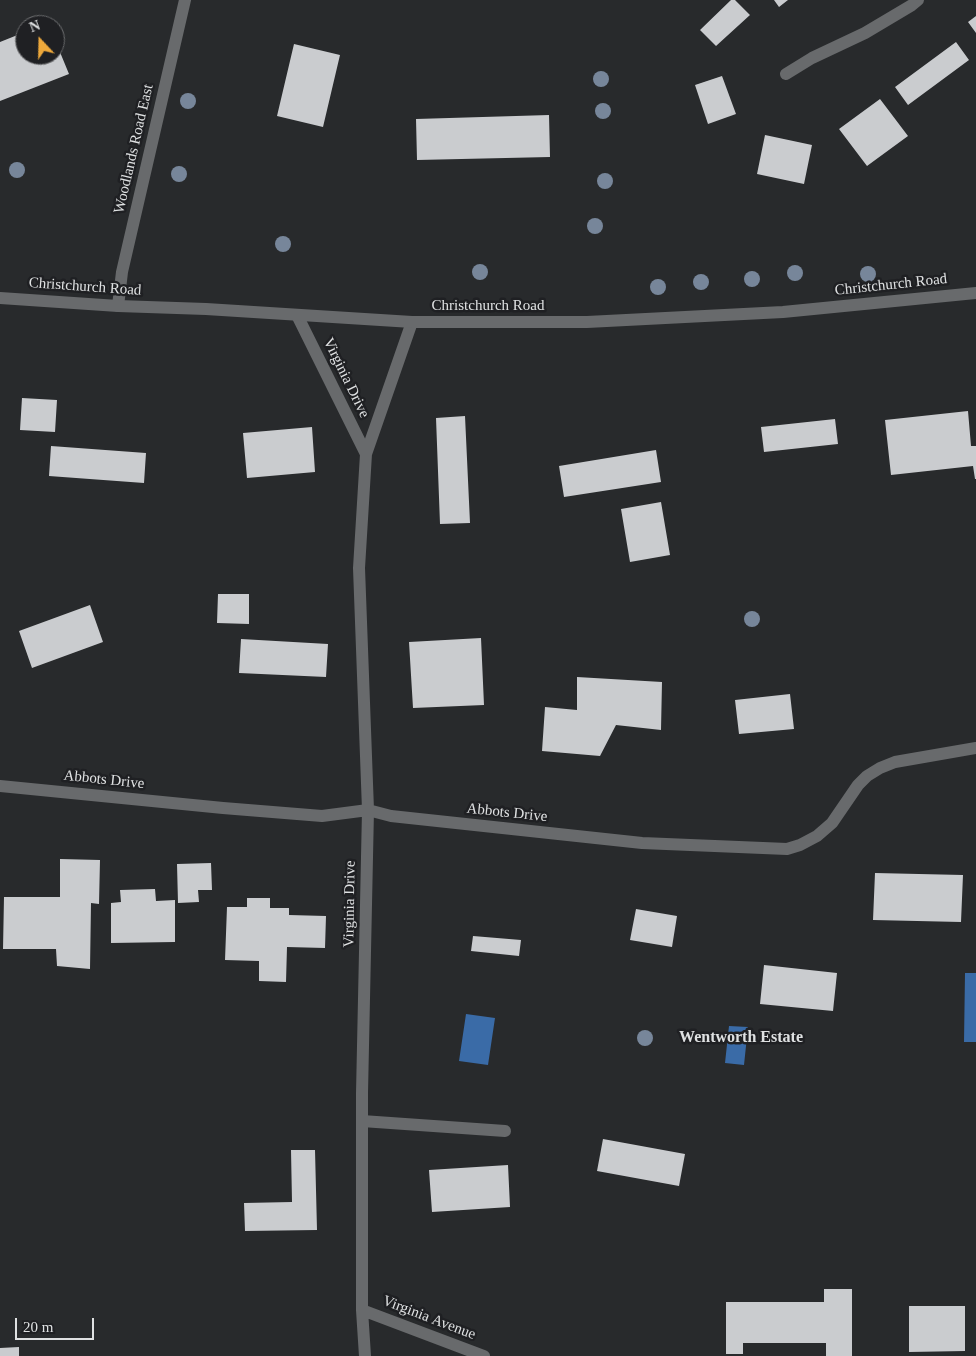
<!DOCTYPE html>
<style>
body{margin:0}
#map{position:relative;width:976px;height:1356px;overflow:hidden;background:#282a2c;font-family:"Times New Roman",serif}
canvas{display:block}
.north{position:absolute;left:15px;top:15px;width:50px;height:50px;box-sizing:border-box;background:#1f2023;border:1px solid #6c6d6f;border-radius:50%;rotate:339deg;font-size:14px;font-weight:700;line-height:20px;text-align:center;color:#dfe1e2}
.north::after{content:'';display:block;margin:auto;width:18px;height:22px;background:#eda83b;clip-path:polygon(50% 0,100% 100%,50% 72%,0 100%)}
.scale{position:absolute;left:15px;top:1318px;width:79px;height:22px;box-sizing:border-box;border:2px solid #dfe1e2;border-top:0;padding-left:6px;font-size:15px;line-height:18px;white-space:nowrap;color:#dfe1e2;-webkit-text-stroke:4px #1f2023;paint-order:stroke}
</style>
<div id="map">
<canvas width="976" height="1356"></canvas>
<div class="north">N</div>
<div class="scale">20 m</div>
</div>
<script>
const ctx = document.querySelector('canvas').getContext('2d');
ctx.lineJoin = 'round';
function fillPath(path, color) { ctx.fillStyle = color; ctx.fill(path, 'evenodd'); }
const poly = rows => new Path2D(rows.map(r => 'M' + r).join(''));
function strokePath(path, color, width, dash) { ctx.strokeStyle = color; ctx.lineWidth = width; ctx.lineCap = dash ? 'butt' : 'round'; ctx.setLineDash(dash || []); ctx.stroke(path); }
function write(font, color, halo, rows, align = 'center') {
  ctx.font = font + ' "Times New Roman",serif'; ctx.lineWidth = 5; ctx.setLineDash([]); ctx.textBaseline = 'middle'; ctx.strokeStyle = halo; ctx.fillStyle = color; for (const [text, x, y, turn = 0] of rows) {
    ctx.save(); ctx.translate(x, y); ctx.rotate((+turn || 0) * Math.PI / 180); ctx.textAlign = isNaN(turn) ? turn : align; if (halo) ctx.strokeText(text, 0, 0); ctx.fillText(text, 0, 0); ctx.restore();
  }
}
const water = poly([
 [965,973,976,973,976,1042,964,1042],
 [466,1014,495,1018,488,1065,459,1061],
 [729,1026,748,1027,744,1065,725,1063]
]);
const building = poly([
 [731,0,735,0,750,15,716,46,700,30],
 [774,0,788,0,779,7],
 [976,16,976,33,968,22],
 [25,32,25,55,55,55,55,40,69,74,0,101,0,42],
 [956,42,969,60,908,105,895,87],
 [294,44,340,55,323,127,277,116],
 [722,76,736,114,708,124,695,85],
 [880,99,908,136,867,166,839,129],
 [549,115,550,157,417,160,416,119],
 [765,135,812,145,804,184,757,174],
 [22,398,57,400,55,432,20,430],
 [968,411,971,446,976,446,976,479,975,479,973,466,891,475,885,420],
 [465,416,470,523,440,524,436,418],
 [835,419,838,444,764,452,761,427],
 [312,427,315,472,247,478,243,433],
 [51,446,146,453,144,483,49,476],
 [656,450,661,482,564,497,559,466],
 [661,502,670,555,630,562,621,509],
 [218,594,249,594,249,624,217,623],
 [90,605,103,642,32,668,19,631],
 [481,638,484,705,413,708,409,642],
 [241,639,328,644,326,677,239,673],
 [577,677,662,682,661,730,616,725,600,756,542,751,545,707,577,710],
 [790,694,794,729,739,734,735,700],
 [60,859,100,860,99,904,91,903,90,969,57,966,56,949,3,949,4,897,60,897],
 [211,863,212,890,198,890,199,902,178,903,177,864],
 [875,873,963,875,961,922,873,920],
 [155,889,156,901,175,900,175,942,111,943,111,903,121,902,120,890],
 [247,898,270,898,270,908,289,908,289,915,326,916,325,948,287,947,286,982,259,981,259,961,225,960,227,907,247,907],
 [636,909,677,916,672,947,630,940],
 [473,936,521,940,519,956,471,951],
 [764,965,837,973,833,1011,760,1004],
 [603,1139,685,1154,679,1186,597,1171],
 [291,1150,315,1150,317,1230,245,1231,244,1203,292,1202],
 [508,1165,510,1207,432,1212,429,1170],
 [824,1289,852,1289,852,1356,826,1356,826,1343,743,1343,743,1354,726,1354,726,1302,824,1302],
 [909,1306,965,1306,965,1351,909,1352],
 [19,1347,19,1356,0,1356,0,1348]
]);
const service = poly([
 [362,1121,505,1131]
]);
const minor = poly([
 [786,74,812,58,865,33,912,5,918,0],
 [118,306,122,272,185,0],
 [297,315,366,454],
 [0,786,223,808,322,816,368,810,391,816,642,843,787,849,800,845,817,836,832,823,858,785,867,776,880,768,895,762,976,748],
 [362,1310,484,1356],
 [365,1356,362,1310,362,1093,368,810,359,568,366,454,412,322]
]);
const secondary = poly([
 [0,298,118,306,206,309,412,322,587,322,783,312,976,293]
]);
const trees = [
 [601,79],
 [188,101],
 [603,111],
 [17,170],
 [179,174],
 [605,181],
 [595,226],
 [283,244],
 [480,272],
 [795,273],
 [868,274],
 [752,279],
 [701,282],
 [658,287],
 [752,619],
 [645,1038]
];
const streetNames = [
 ["Woodlands Road East",134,149,-77],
 ["Christchurch Road",891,285,-6],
 ["Christchurch Road",85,287,4],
 ["Christchurch Road",488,306],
 ["Virginia Drive",346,378,64],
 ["Abbots Drive",104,780,6],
 ["Abbots Drive",507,813,6],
 ["Virginia Drive",350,904,-89],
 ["Virginia Avenue",429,1318,21]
];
const neighbourhoodNames = [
 ["Wentworth Estate",741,1038]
];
fillPath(water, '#3a6ba7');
fillPath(building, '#cacccf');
strokePath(service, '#686a6c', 12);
strokePath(minor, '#686a6c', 12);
strokePath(secondary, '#686a6c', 12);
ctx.fillStyle = '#77869a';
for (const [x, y] of trees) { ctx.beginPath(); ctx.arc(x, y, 8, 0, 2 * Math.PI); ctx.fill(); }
write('15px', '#dfe1e2', '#1f2023', streetNames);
write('bold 16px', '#dfe1e2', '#1f2023', neighbourhoodNames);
</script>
